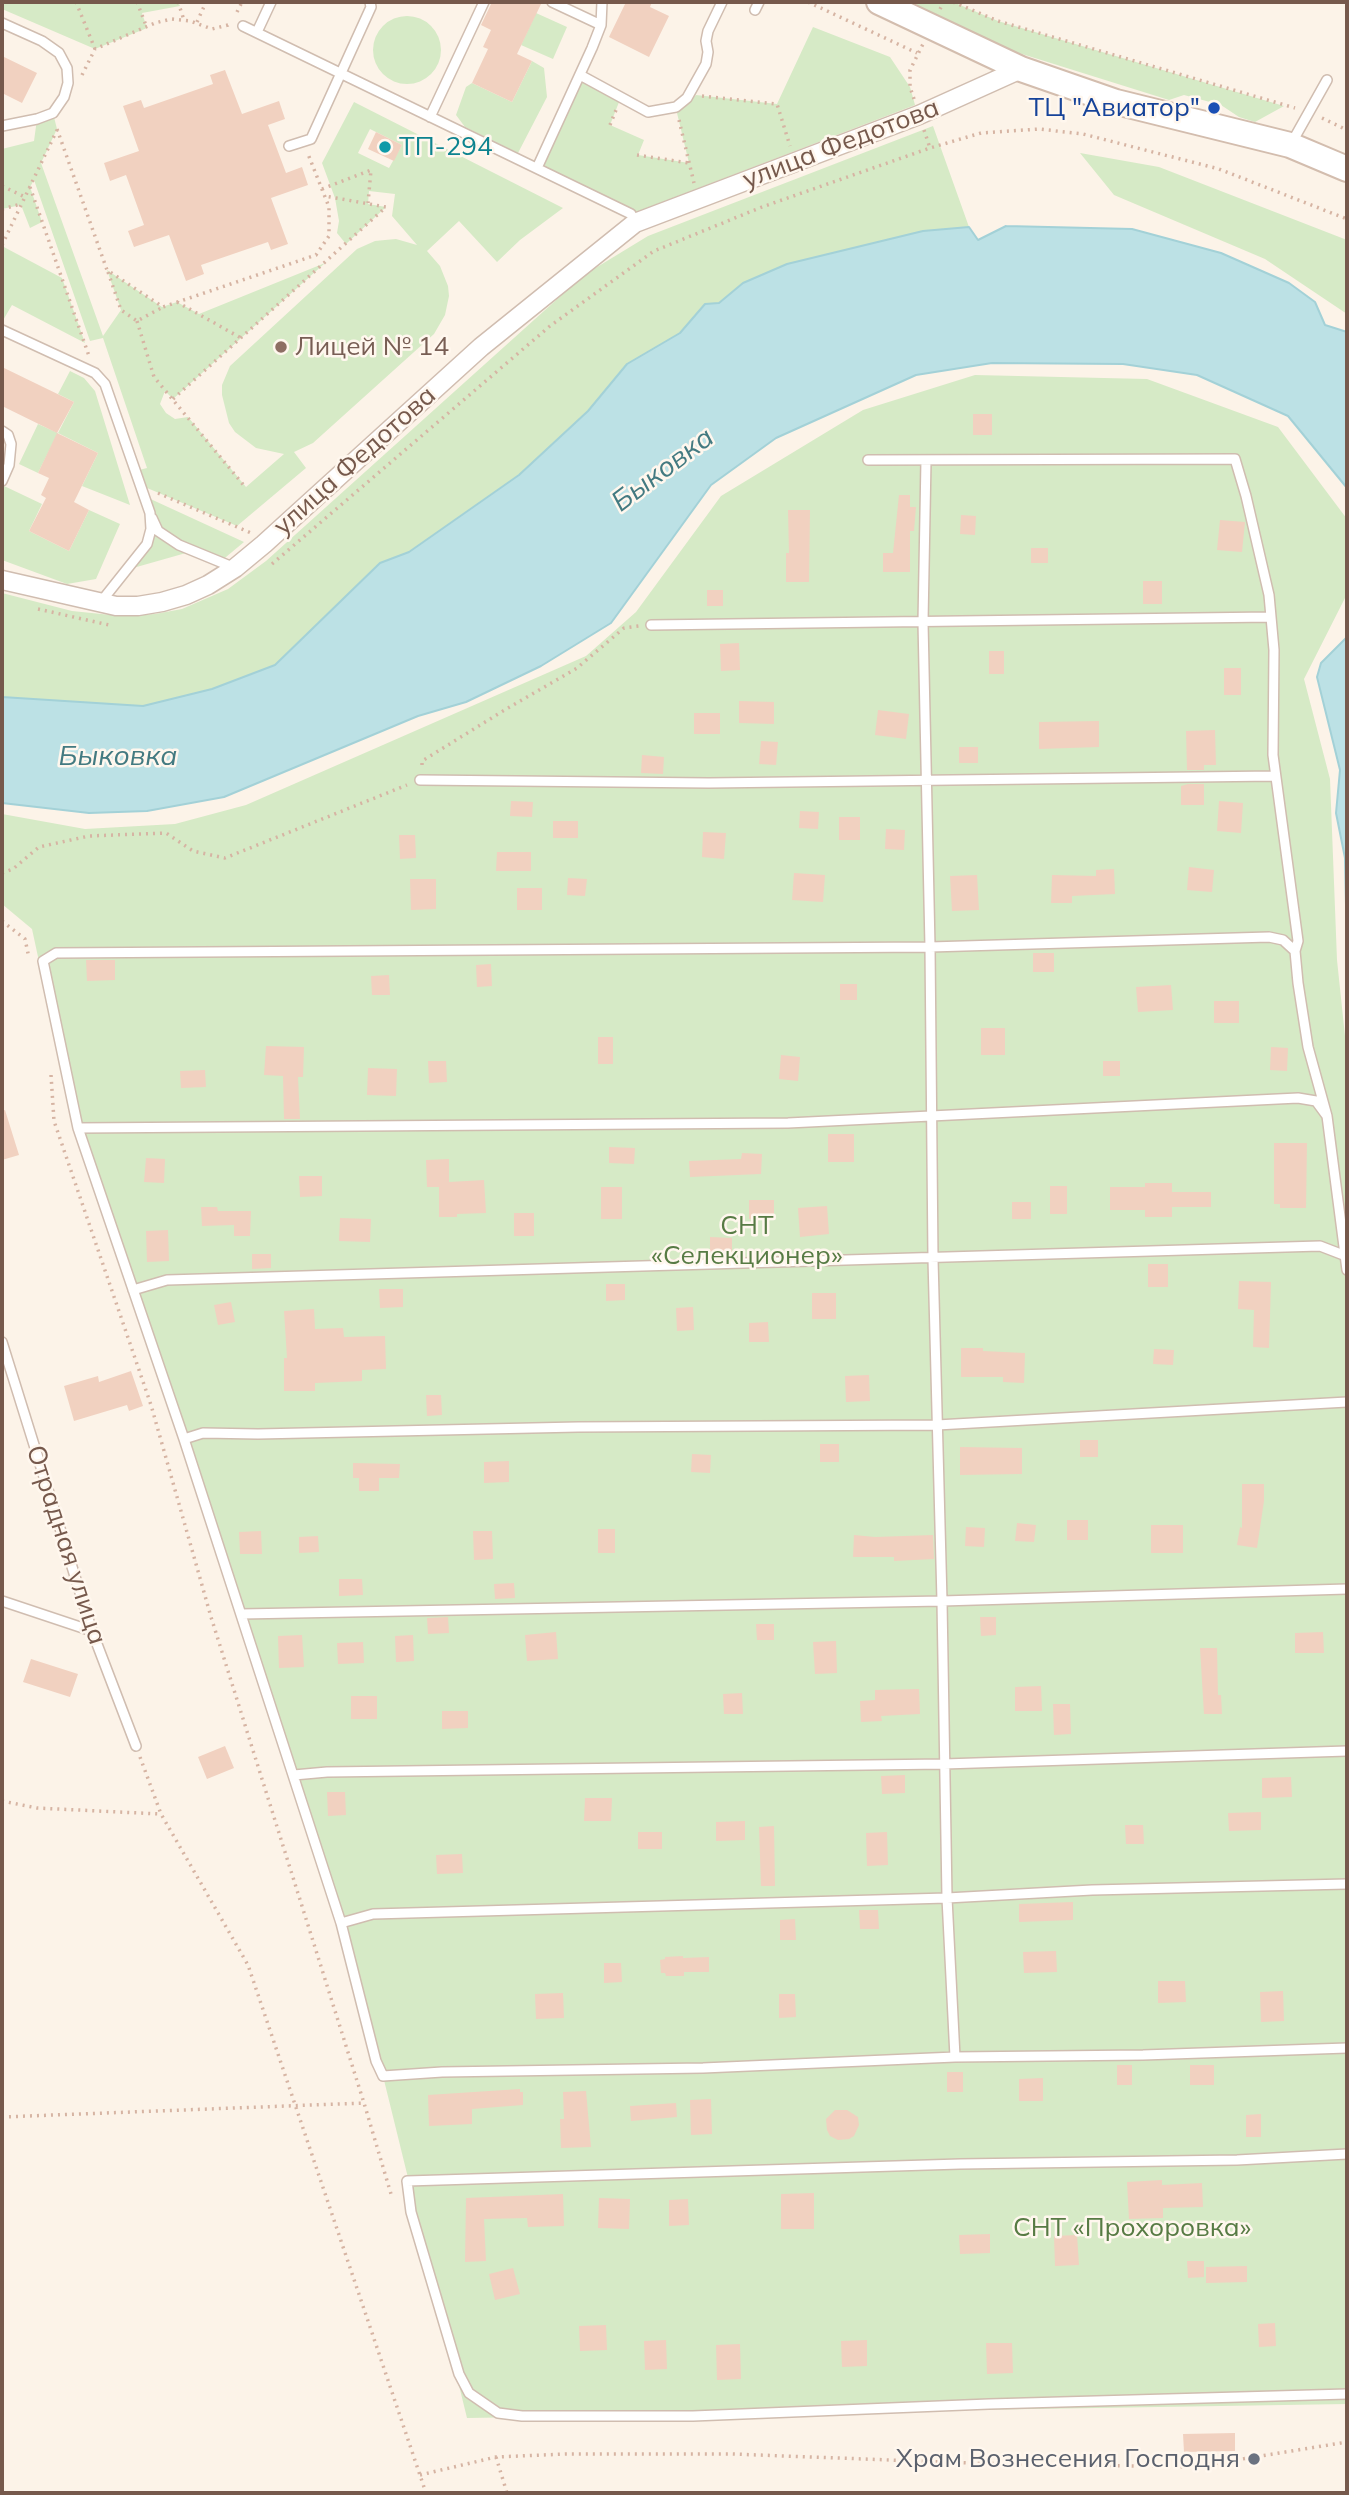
<!DOCTYPE html>
<meta charset="utf-8">
<style>
body{margin:0}
#map{position:relative;width:1349px;height:2495px;overflow:hidden;background:#fcf3e8;font-family:Mulish,sans-serif}
canvas{display:block}
.frame{position:absolute;inset:0;border:4px solid #76594c;pointer-events:none}
</style>
<div id="map">
<canvas width="1349" height="2495"></canvas>
<div class="frame"></div>
</div>
<script>
const ctx = document.querySelector('canvas').getContext('2d');
ctx.lineJoin = 'round';
function fillPath(path, color) { ctx.fillStyle = color; ctx.fill(path, 'evenodd'); }
const poly = rows => new Path2D(rows.map(r => 'M' + r).join(''));
function strokePath(path, color, width, dash) { ctx.strokeStyle = color; ctx.lineWidth = width; ctx.lineCap = dash ? 'butt' : 'round'; ctx.setLineDash(dash || []); ctx.stroke(path); }
function write(font, color, halo, rows, align = 'center') {
  ctx.font = font + ' Mulish,sans-serif'; ctx.lineWidth = 5; ctx.setLineDash([]); ctx.textBaseline = 'middle'; ctx.strokeStyle = halo; ctx.fillStyle = color; for (const [text, x, y, turn = 0] of rows) {
    ctx.save(); ctx.translate(x, y); ctx.rotate((+turn || 0) * Math.PI / 180); ctx.textAlign = isNaN(turn) ? turn : align; if (halo) ctx.strokeText(text, 0, 0); ctx.fillText(text, 0, 0); ctx.restore();
  }
}
const green = poly([
 [2,2,178,2,180,6,142,13,147,28,95,49,2,9],
 [916,2,953,2,998,21,1284,106,1255,122,1239,117,1221,105,1184,95,1169,100,1006,49,937,15,920,11],
 [536,13,567,27,553,59,521,45],
 '373 50a34 34 0 1 1 68 0a34 34 0 1 1-68 0Z',
 [813,27,890,57,910,87,915,105,631,214,537,168,580,75,621,97,610,125,644,140,638,155,689,163,677,113,696,95,777,104],
 [532,61,544,68,547,97,518,153,465,127,456,115,466,87,472,83,512,102],
 [354,102,563,208,520,240,497,262,459,221,427,251,440,266,448,286,449,296,445,315,434,334,313,443,294,452,306,468,237,526,140,485,135,471,147,468,103,338,90,341,34,180,30,187,42,222,30,228,21,205,2,209,2,149,34,141,37,119,53,113,57,129,41,163,103,336,121,310,107,270,162,307,177,302,199,314,325,263,173,399,165,391,160,404,166,413,175,419,188,417,246,487,284,454,256,448,235,432,229,423,222,395,222,385,230,366,357,249,375,241,385,240,396,239,417,245,392,216,395,194,369,191,368,204,386,207,346,244,337,233,339,221,335,198,322,163],
 [370,129,402,145,389,168,358,153],
 [933,126,969,227,923,231,787,264,743,283,719,303,705,304,680,333,627,364,588,411,519,475,409,552,380,563,275,665,212,689,143,706,2,697,2,593,72,611,121,616,155,614,182,609,228,589,266,561,584,275,648,236],
 [1080,153,1159,167,1347,240,1347,314,1265,259,1114,195],
 [2,246,62,278,85,343,12,305,2,322],
 [70,371,84,378,95,391,130,505,82,486,98,453,58,433,38,473,19,464,38,424,58,433,74,402,58,394],
 [975,375,1147,379,1278,427,1347,519,1347,594,1304,679,1330,779,1337,960,1347,1055,1347,2404,467,2418,383,2076,290,1766,73,1119,32,929,2,904,2,814,85,829,175,824,246,805,586,656,636,612,721,496,863,410],
 [2,485,42,504,29,531,69,551,89,510,120,524,96,579,67,584,2,560],
 [144,496,244,542,220,562,193,551,126,570,151,529]
]);
const water = poly([
 [1006,226,1132,229,1221,253,1289,283,1315,302,1325,325,1347,332,1347,488,1288,416,1197,375,1123,364,992,363,916,375,776,438,711,485,611,623,541,666,466,702,418,716,224,797,147,811,89,813,2,803,2,697,143,706,212,689,275,665,380,563,409,552,519,475,588,411,627,364,680,333,705,304,719,303,743,283,787,264,923,231,969,227,978,240,1006,226],
 [1347,637,1347,952,1345,858,1336,813,1340,770,1317,677,1321,663,1347,637]
]);
const building = poly([
 [492,2,542,2,517,54,532,61,512,102,472,83,488,49,483,47,491,30,481,25],
 [626,2,652,2,650,7,669,16,649,57,609,37],
 [2,56,37,73,22,103,2,93],
 [225,70,242,114,279,101,285,119,268,125,286,173,302,167,308,185,271,198,288,244,271,250,268,242,201,265,204,274,186,281,169,235,134,247,128,231,144,225,126,175,110,181,104,163,139,151,123,106,141,100,144,108,213,84,210,75],
 [376,132,402,145,394,161,368,149],
 [2,367,74,402,57,433,2,406],
 [973,414,992,414,992,435,973,435],
 [57,433,98,453,74,502,89,510,69,551,29,531,46,498,41,495,49,478,38,473],
 [899,495,910,495,910,507,916,507,914,531,910,531,910,572,883,572,883,553,893,553],
 [788,510,810,510,809,582,786,582,786,553,789,553],
 [961,515,976,516,975,535,960,534],
 [1220,520,1245,522,1242,552,1217,550],
 [1031,548,1048,548,1048,563,1031,563],
 [1143,581,1162,581,1162,604,1143,604],
 [707,590,723,590,723,606,707,606],
 [739,643,740,670,721,671,720,644],
 [989,651,1004,651,1004,674,989,674],
 [1224,668,1241,668,1241,695,1224,695],
 [739,701,774,702,774,724,739,723],
 [878,710,909,714,906,739,875,735],
 [694,713,720,713,720,734,694,734],
 [1099,721,1099,747,1039,749,1039,722],
 [1215,730,1216,765,1204,765,1204,770,1187,770,1186,731],
 [761,741,778,742,776,765,759,764],
 [959,747,978,747,978,763,959,763],
 [642,755,664,757,663,774,641,773],
 [1188,784,1204,784,1204,805,1181,805,1181,786],
 [511,801,533,802,532,817,510,816],
 [1219,801,1243,803,1241,833,1217,831],
 [800,811,819,812,818,829,799,828],
 [839,817,860,817,860,840,839,840],
 [553,821,578,821,578,838,553,838],
 [886,829,905,830,904,850,885,849],
 [703,832,726,833,724,859,702,857],
 [399,835,415,835,416,858,400,859],
 [497,852,531,852,531,871,496,871],
 [1189,867,1214,870,1212,892,1187,890],
 [1114,869,1115,894,1072,896,1072,903,1051,903,1052,875,1096,876,1096,870],
 [794,873,825,875,823,902,792,900],
 [977,875,979,910,952,911,950,876],
 [568,878,587,879,585,896,567,895],
 [410,879,436,879,436,909,411,910],
 [517,888,542,888,542,910,517,910],
 [1033,953,1054,953,1054,972,1033,972],
 [86,960,115,960,115,980,87,981],
 [491,964,492,986,477,987,476,965],
 [389,975,390,995,372,995,371,976],
 [840,984,857,984,857,1000,840,1000],
 [1171,985,1173,1010,1138,1012,1136,987],
 [1214,1001,1239,1001,1239,1023,1214,1023],
 [981,1028,1005,1028,1005,1055,981,1055],
 [598,1037,613,1037,613,1064,598,1064],
 [266,1046,304,1047,303,1077,298,1077,300,1119,284,1119,283,1076,264,1075],
 [1271,1047,1288,1048,1287,1071,1270,1070],
 [781,1055,800,1057,798,1081,779,1079],
 [428,1061,446,1061,447,1082,429,1083],
 [1103,1061,1120,1061,1120,1076,1103,1076],
 [368,1068,397,1069,396,1096,367,1095],
 [205,1070,206,1087,181,1088,180,1071],
 [5,1110,19,1155,2,1160,2,1111],
 [828,1134,854,1134,854,1162,828,1162],
 [1274,1143,1307,1143,1306,1208,1280,1208,1280,1204,1274,1204],
 [609,1147,635,1148,634,1164,609,1163],
 [742,1153,762,1154,761,1174,690,1177,689,1161,741,1159],
 [146,1158,165,1159,164,1183,144,1182],
 [449,1159,449,1182,484,1180,486,1213,457,1214,457,1217,439,1217,439,1187,427,1187,426,1160],
 [299,1176,322,1176,322,1196,300,1197],
 [1145,1183,1172,1183,1172,1192,1211,1192,1211,1207,1172,1207,1172,1217,1145,1217,1145,1210,1110,1210,1110,1187,1145,1187],
 [1050,1186,1067,1186,1067,1214,1050,1214],
 [601,1187,622,1187,622,1219,601,1219],
 [749,1200,774,1200,774,1219,749,1219],
 [1012,1202,1031,1202,1031,1219,1012,1219],
 [827,1206,829,1234,800,1237,798,1208],
 [201,1207,217,1207,218,1211,251,1211,250,1236,234,1236,234,1225,202,1226],
 [514,1213,534,1213,534,1236,514,1236],
 [340,1218,371,1219,370,1242,339,1241],
 [168,1230,169,1261,147,1262,146,1231],
 [710,1237,732,1238,732,1253,710,1252],
 [252,1254,271,1254,271,1268,252,1269],
 [1148,1264,1168,1264,1168,1287,1148,1287],
 [1239,1281,1271,1282,1269,1348,1253,1347,1254,1310,1238,1309],
 [606,1284,625,1284,625,1300,606,1301],
 [379,1289,403,1289,403,1307,380,1308],
 [812,1293,836,1293,836,1319,812,1319],
 [231,1302,235,1322,218,1325,214,1305],
 [693,1307,694,1330,677,1331,676,1308],
 [314,1309,315,1329,343,1328,344,1337,385,1336,386,1369,362,1370,362,1381,315,1383,315,1391,284,1391,284,1358,287,1358,284,1311],
 [768,1322,769,1342,749,1342,749,1323],
 [961,1348,983,1348,983,1351,1025,1353,1024,1383,1003,1382,1003,1377,961,1377],
 [1154,1349,1174,1350,1173,1365,1153,1364],
 [131,1371,143,1406,129,1411,127,1405,74,1421,64,1386,98,1376,99,1382],
 [869,1375,870,1401,846,1402,845,1376],
 [426,1395,441,1395,442,1415,427,1416],
 [1080,1440,1098,1440,1098,1457,1080,1457],
 [820,1444,839,1444,839,1462,820,1462],
 [960,1447,1022,1448,1022,1474,960,1475],
 [692,1454,711,1455,710,1473,691,1472],
 [509,1461,509,1482,484,1483,484,1462],
 [353,1463,400,1464,399,1478,379,1478,379,1491,359,1491,359,1478,353,1478],
 [1242,1484,1264,1484,1264,1501,1257,1548,1237,1545,1240,1527,1242,1528],
 [1067,1520,1088,1520,1088,1540,1067,1540],
 [1017,1523,1036,1525,1034,1542,1015,1541],
 [1151,1525,1183,1525,1183,1553,1151,1553],
 [966,1527,985,1528,984,1547,965,1546],
 [598,1529,615,1529,615,1553,598,1553],
 [261,1531,262,1554,240,1554,239,1532],
 [473,1531,492,1531,493,1559,474,1560],
 [854,1535,875,1537,933,1535,934,1559,894,1561,894,1557,853,1557],
 [318,1536,319,1552,299,1553,299,1537],
 [339,1579,362,1579,363,1595,339,1596],
 [514,1583,515,1598,495,1599,494,1584],
 [448,1617,449,1633,428,1634,427,1618],
 [980,1617,996,1617,996,1635,981,1636],
 [756,1624,774,1624,774,1640,757,1640],
 [556,1632,558,1659,527,1661,525,1635],
 [1323,1632,1324,1653,1295,1653,1295,1633],
 [302,1635,304,1667,279,1668,278,1636],
 [413,1635,414,1661,396,1662,395,1636],
 [836,1641,837,1673,815,1674,813,1642],
 [363,1642,364,1663,338,1664,337,1643],
 [1200,1648,1217,1648,1218,1695,1221,1695,1222,1714,1204,1714],
 [31,1659,78,1674,70,1697,23,1682],
 [1041,1686,1042,1711,1015,1711,1015,1687],
 [919,1689,920,1714,881,1716,882,1721,861,1722,860,1701,875,1700,875,1690],
 [742,1693,743,1714,724,1714,723,1694],
 [351,1696,377,1696,377,1719,351,1719],
 [1053,1704,1070,1704,1071,1734,1054,1735],
 [442,1711,468,1711,468,1728,442,1729],
 [225,1746,234,1768,207,1779,198,1757],
 [905,1775,905,1793,882,1794,881,1776],
 [1291,1777,1292,1797,1262,1798,1262,1778],
 [327,1792,345,1792,346,1815,328,1816],
 [585,1798,612,1798,611,1821,584,1821],
 [1261,1812,1261,1830,1229,1831,1228,1813],
 [745,1821,745,1840,716,1841,716,1822],
 [1125,1825,1143,1825,1144,1844,1126,1844],
 [774,1826,775,1886,761,1886,759,1827],
 [638,1832,662,1832,662,1849,638,1849],
 [887,1832,888,1865,867,1866,866,1833],
 [462,1854,463,1873,437,1874,436,1855],
 [1073,1902,1073,1920,1019,1922,1019,1904],
 [859,1910,878,1910,879,1929,860,1929],
 [795,1919,796,1940,780,1940,780,1920],
 [1056,1951,1057,1972,1024,1973,1023,1952],
 [683,1956,683,1958,709,1957,709,1972,684,1972,684,1976,666,1976,665,1973,661,1973,660,1960,665,1959,665,1957],
 [604,1963,621,1963,622,1982,604,1983],
 [1158,1981,1185,1981,1186,2002,1158,2003],
 [1283,1991,1284,2021,1261,2022,1260,1992],
 [563,1993,564,2018,536,2019,535,1994],
 [779,1994,795,1994,796,2017,779,2018],
 [1117,2065,1132,2065,1132,2085,1117,2085],
 [1190,2065,1214,2065,1214,2085,1190,2085],
 [947,2072,963,2072,963,2092,947,2092],
 [1043,2078,1043,2101,1019,2101,1019,2079],
 [520,2089,520,2092,523,2092,523,2105,472,2109,472,2124,429,2126,428,2095],
 [586,2091,591,2147,561,2148,560,2119,564,2119,563,2092],
 [711,2099,712,2134,691,2135,690,2100],
 [676,2103,677,2117,631,2121,630,2106],
 [835,2110,847,2110,858,2117,859,2125,854,2136,849,2139,838,2140,830,2136,827,2130,826,2119],
 [1261,2114,1261,2137,1246,2137,1246,2115],
 [1162,2180,1162,2185,1202,2183,1203,2207,1163,2208,1163,2218,1129,2219,1127,2182],
 [814,2193,814,2229,781,2229,781,2194],
 [563,2194,564,2226,528,2227,527,2218,484,2219,486,2261,465,2262,466,2198],
 [599,2198,630,2199,629,2229,598,2228],
 [688,2199,689,2225,669,2226,669,2200],
 [990,2234,990,2253,960,2254,959,2235],
 [1077,2235,1079,2265,1055,2266,1054,2236],
 [1187,2261,1204,2261,1204,2277,1188,2278],
 [1247,2266,1247,2282,1206,2283,1206,2267],
 [513,2268,520,2294,495,2300,489,2274],
 [1275,2323,1276,2346,1259,2347,1258,2324],
 [606,2325,607,2350,580,2351,579,2326],
 [666,2340,667,2369,645,2370,644,2341],
 [867,2340,867,2366,842,2367,841,2341],
 [986,2343,1012,2343,1013,2373,987,2374],
 [740,2344,741,2379,717,2380,716,2345],
 [1235,2433,1235,2451,1184,2452,1183,2434]
]);
const path = poly([
 [76,2,95,49],
 [137,2,147,28],
 [178,2,184,20],
 [808,2,917,53],
 [953,2,998,21,1295,108],
 [940,9,944,2],
 [237,12,242,2],
 [197,22,206,2],
 [82,75,95,49,155,23,171,19,190,21,212,29,228,25,231,22],
 [702,96,777,104,790,146],
 [914,99,910,87,910,70,923,44],
 [1322,118,1347,130],
 [679,120,694,183],
 [610,125,616,110],
 [57,129,107,270,163,307,316,255,329,236,329,207,308,154],
 [924,130,930,148],
 [637,155,689,163],
 [2,186,25,197],
 [30,187,89,356],
 [322,189,371,170,368,203],
 [2,209,21,204],
 [2,245,57,130],
 [108,272,121,310,137,321,163,307],
 [177,302,241,338],
 [137,321,154,377,246,488],
 [173,399,386,207,325,196],
 [158,493,251,533],
 [272,564,550,326,654,251,762,207,930,148,981,133,1039,129,1083,134,1219,169,1347,219],
 [38,609,109,625],
 [422,765,422,761,503,711,577,668,624,628,639,626],
 [2,873,13,869,39,847,89,836,166,833,193,851,225,858,407,785],
 [2,921,25,939,29,958],
 [51,1075,54,1121,151,1405,211,1617,364,2103],
 [140,1757,161,1814,248,1965,426,2493],
 [2,1801,37,1808,160,1814],
 [2,2117,364,2103,391,2194],
 [496,2457,507,2493],
 [420,2475,496,2457,566,2454,732,2454,969,2463,1193,2467,1347,2442]
]);
const lane = poly([
 [552,2,601,25],
 [755,10,759,2],
 [2,23,42,41,59,53,67,68,68,83,64,97,53,113,37,119,2,126],
 [243,26,631,214,635,223],
 [257,32,271,2],
 [580,75,648,112,676,107,687,98,706,64,708,52,706,41,708,31,722,2],
 [430,117,484,2],
 [1291,144,1327,80],
 [289,146,311,139,371,7,370,2],
 [537,168,592,48,601,25,602,2],
 [2,330,95,373,105,384,150,513,151,529,147,544,100,603],
 [2,431,8,435,11,444,9,465,2,481],
 [868,460,1235,459,1246,496,1269,595,1274,650,1273,755,1298,941,1295,951,1298,983,1308,1047,1327,1116,1347,1270],
 [926,460,923,622,930,947,933,1259,942,1601,947,1898,955,2057],
 [152,518,158,531,179,545,235,568],
 [651,625,1271,617],
 [420,780,709,783,1275,776],
 [1295,951,1283,940,1269,937,930,947,56,953,43,961,78,1128,184,1439,341,1923,376,2061,383,2076,442,2072,703,2068,955,2057,1143,2055,1347,2048],
 [78,1128,788,1123,1298,1098,1316,1101,1327,1116],
 [133,1290,167,1280,1320,1246,1346,1256],
 [2,1342,92,1631,136,1746],
 [184,1439,203,1433,258,1434,578,1427,937,1425,1347,1402],
 [2,1601,92,1631],
 [241,1614,942,1601,1347,1589],
 [294,1775,327,1772,944,1764,1347,1751],
 [341,1923,373,1914,947,1898,1092,1890,1347,1884],
 [1347,2154,1237,2160,960,2164,407,2181,411,2212,459,2374,469,2393,498,2413,522,2416,693,2416,989,2404,1347,2394]
]);
const street = poly([
 [2,580,116,606,138,606,162,602,186,595,208,585,235,568,264,544,481,347,635,223,919,115,1021,69]
]);
const secondary = poly([
 [879,2,1021,69,1116,102,1290,145,1347,169]
]);
const markers = [
 [1214,108,7,"#1a4fb4"],
 [385,147,7,"#0f9aa8"],
 [281,347,7,"#8d6e63"],
 [1254,2459,7,"#6b7280"]
];
const transitNames = [
 ["ТЦ \"Авиатор\"",1200,108]
];
const streetNames = [
 ["улица Федотова",841,144,-21],
 ["улица Федотова",355,461,-42],
 ["Отрадная улица",66,1545,72]
];
const cultureNames = [
 ["ТП-294",399,147]
];
const educationNames = [
 ["Лицей № 14",295,347]
];
const parkNames = [
 ["СНТ",747,1226],
 ["«Селекционер»",747,1256],
 ["СНТ «Прохоровка»",1132,2228]
];
const worshipNames = [
 ["Храм Вознесения Господня",1240,2459]
];
const waterNames = [
 ["Быковка",663,470,-37],
 ["Быковка",118,757]
];
fillPath(green, '#d6eac6');
fillPath(water, '#bce1e5');
strokePath(water, '#a3d1d7', 2);
fillPath(building, '#f1d1c0');
strokePath(lane, '#d0bdb0', 12);
strokePath(street, '#d0bdb0', 21);
strokePath(secondary, '#d3bdae', 28);
strokePath(path, '#d6b4a3', 3.5, [2, 5]);
strokePath(lane, '#fff', 9);
strokePath(street, '#fff', 18);
strokePath(secondary, '#fff', 24);
for (const [x, y, r, color] of markers) { const dot = new Path2D(); dot.arc(x, y, r, 0, 2 * Math.PI); ctx.fillStyle = color; ctx.fill(dot); strokePath(dot, '#fff7ee', 2.5); }
write('26px', '#164399', '#fff7ee', transitNames, 'right');
write('26px', '#76594c', '#fff7ee', streetNames);
write('26px', '#0d838f', '#fff7ee', cultureNames, 'left');
write('26px', '#785e54', '#fff7ee', educationNames, 'left');
write('26px', '#577b44', '#fff7ee', parkNames);
write('26px', '#5b616d', '#fff7ee', worshipNames, 'right');
write('italic 28px', '#437a81', '#fff7ee', waterNames);
</script>
